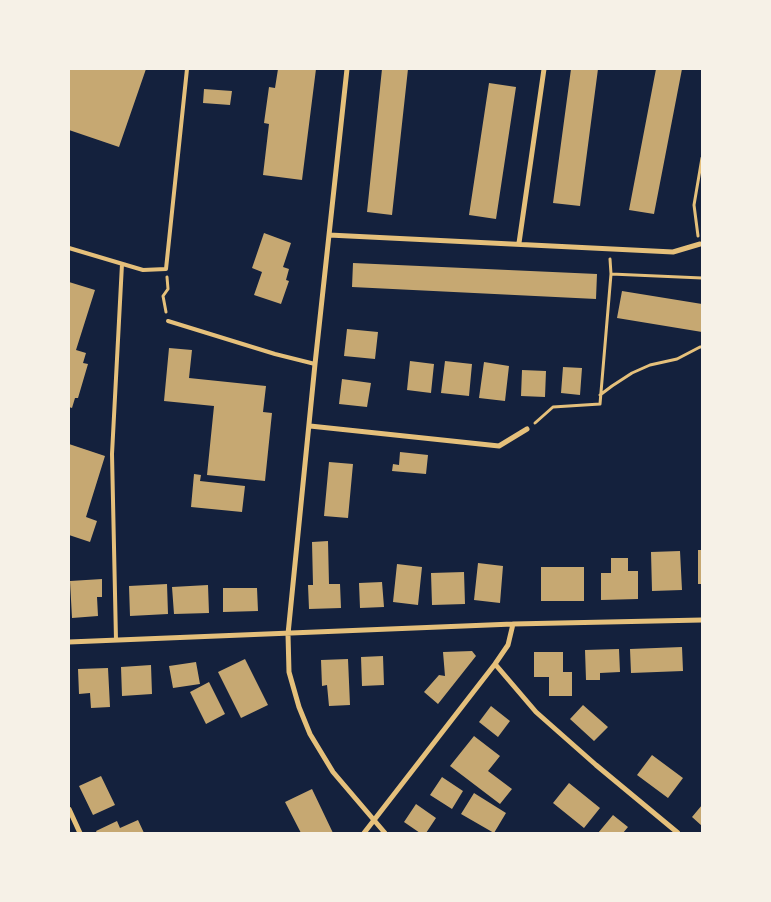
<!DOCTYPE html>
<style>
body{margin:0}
#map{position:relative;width:771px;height:902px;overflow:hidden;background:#14213d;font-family:Signika,sans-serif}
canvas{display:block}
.frame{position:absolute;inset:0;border:70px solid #f6f1e7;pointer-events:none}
</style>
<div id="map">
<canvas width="771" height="902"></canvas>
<div class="frame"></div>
</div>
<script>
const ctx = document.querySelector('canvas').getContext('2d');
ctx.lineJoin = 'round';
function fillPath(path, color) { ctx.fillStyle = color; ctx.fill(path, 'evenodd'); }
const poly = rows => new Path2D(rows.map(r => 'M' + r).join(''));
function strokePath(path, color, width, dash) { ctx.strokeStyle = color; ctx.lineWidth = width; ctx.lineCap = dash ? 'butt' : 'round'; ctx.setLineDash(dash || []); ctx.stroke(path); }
const building = poly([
 [69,69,146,69,119,147,69,130],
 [278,69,316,69,302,180,263,175,269,124,264,123,269,87,275,88],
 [382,69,408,69,392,215,367,212],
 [571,69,598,69,580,206,553,203],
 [656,69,682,69,654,214,629,210],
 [489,83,516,87,496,219,469,215],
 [204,89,232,91,230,105,203,103],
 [264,233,291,243,283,267,289,269,286,280,289,281,281,304,254,295,262,272,252,268],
 [353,263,597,274,596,299,352,287],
 [69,282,95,290,76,350,86,353,83,363,88,364,78,398,75,398,72,408,69,407],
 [622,291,702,304,702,332,617,318],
 [347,329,378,332,375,359,344,356],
 [169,348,192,350,189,378,266,386,263,412,272,413,265,481,207,475,214,406,164,401],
 [410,361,434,364,431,393,407,390],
 [445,361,472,364,469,396,441,393],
 [484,362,509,366,505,401,479,398],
 [563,367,582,368,580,395,561,393],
 [522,370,546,371,545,397,521,396],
 [342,379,371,383,367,407,339,404],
 [69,444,105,456,86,517,97,521,90,542,69,535],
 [400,452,428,455,426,474,392,471,393,464,399,465],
 [329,462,353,464,348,518,324,516],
 [194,474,201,475,200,481,245,486,242,512,191,507],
 [328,541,329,584,340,584,341,608,309,609,308,585,313,585,312,542],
 [698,550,702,550,702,584,698,584],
 [680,551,682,590,652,591,651,552],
 [611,558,628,558,628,571,638,571,638,599,601,600,601,573,611,573],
 [478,563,503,566,500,603,474,600],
 [397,564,422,567,418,605,393,602],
 [541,567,584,567,584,601,541,601],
 [464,572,465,604,432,605,431,573],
 [102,579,102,597,97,597,98,616,72,618,70,581],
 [382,582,384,607,360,608,359,583],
 [167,584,168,614,130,616,129,586],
 [208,585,209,613,174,614,172,587],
 [223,588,257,588,258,611,223,612],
 [682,647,683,671,631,673,630,649],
 [619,649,620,672,600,673,600,680,586,680,585,650],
 [472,651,476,656,438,704,424,692,439,675,445,676,443,652],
 [534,652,563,652,563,672,572,672,572,696,549,696,549,677,534,677],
 [383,656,384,685,362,686,361,657],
 [245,659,268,705,241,718,218,672],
 [348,659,350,705,329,706,327,685,322,686,321,660],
 [196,662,200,684,173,688,169,666],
 [151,665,152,694,122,696,121,667],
 [108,668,110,707,91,708,90,693,79,694,78,669],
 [209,682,225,714,206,724,190,692],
 [583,705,608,727,594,741,570,719],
 [491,706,510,721,498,737,479,722],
 [474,736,500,756,488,771,512,789,500,804,450,766],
 [652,755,683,778,668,798,637,775],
 [101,776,115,805,93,815,79,786],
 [442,777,463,791,452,809,430,795],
 [569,783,600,808,584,828,553,803],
 [312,789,333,833,301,833,285,802],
 [474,793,506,813,494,833,461,814],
 [416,804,436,818,426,833,420,833,404,822],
 [702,805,702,826,692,817],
 [613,815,628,827,623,833,598,833],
 [138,820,144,833,97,833,96,831,117,821,120,828]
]);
const path = poly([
 [698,236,694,205,702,158],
 [611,274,702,278],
 [166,312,163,296,168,289,167,277],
 [600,395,612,386,632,373,650,365,677,359,700,347,702,347],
 [535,423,553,407,600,404,611,274,610,259]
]);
const service = poly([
 [69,248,143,270,166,269,187,69],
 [168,321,275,354,315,364],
 [116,640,112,454,122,264]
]);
const minor = poly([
 [347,69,315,364,288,634,289,672,299,707,310,734,333,772,385,833],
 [329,235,673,252,700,244],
 [519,243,544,69],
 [310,426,499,446,527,429],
 [69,642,513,624,702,620],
 [495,664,536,712,596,765,678,833],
 [69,809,80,833],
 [364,833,495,664,508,645,513,624]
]);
fillPath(building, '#c6a872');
strokePath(path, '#e5c07b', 3);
strokePath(service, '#e5c07b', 4);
strokePath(minor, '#e5c07b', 5);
</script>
